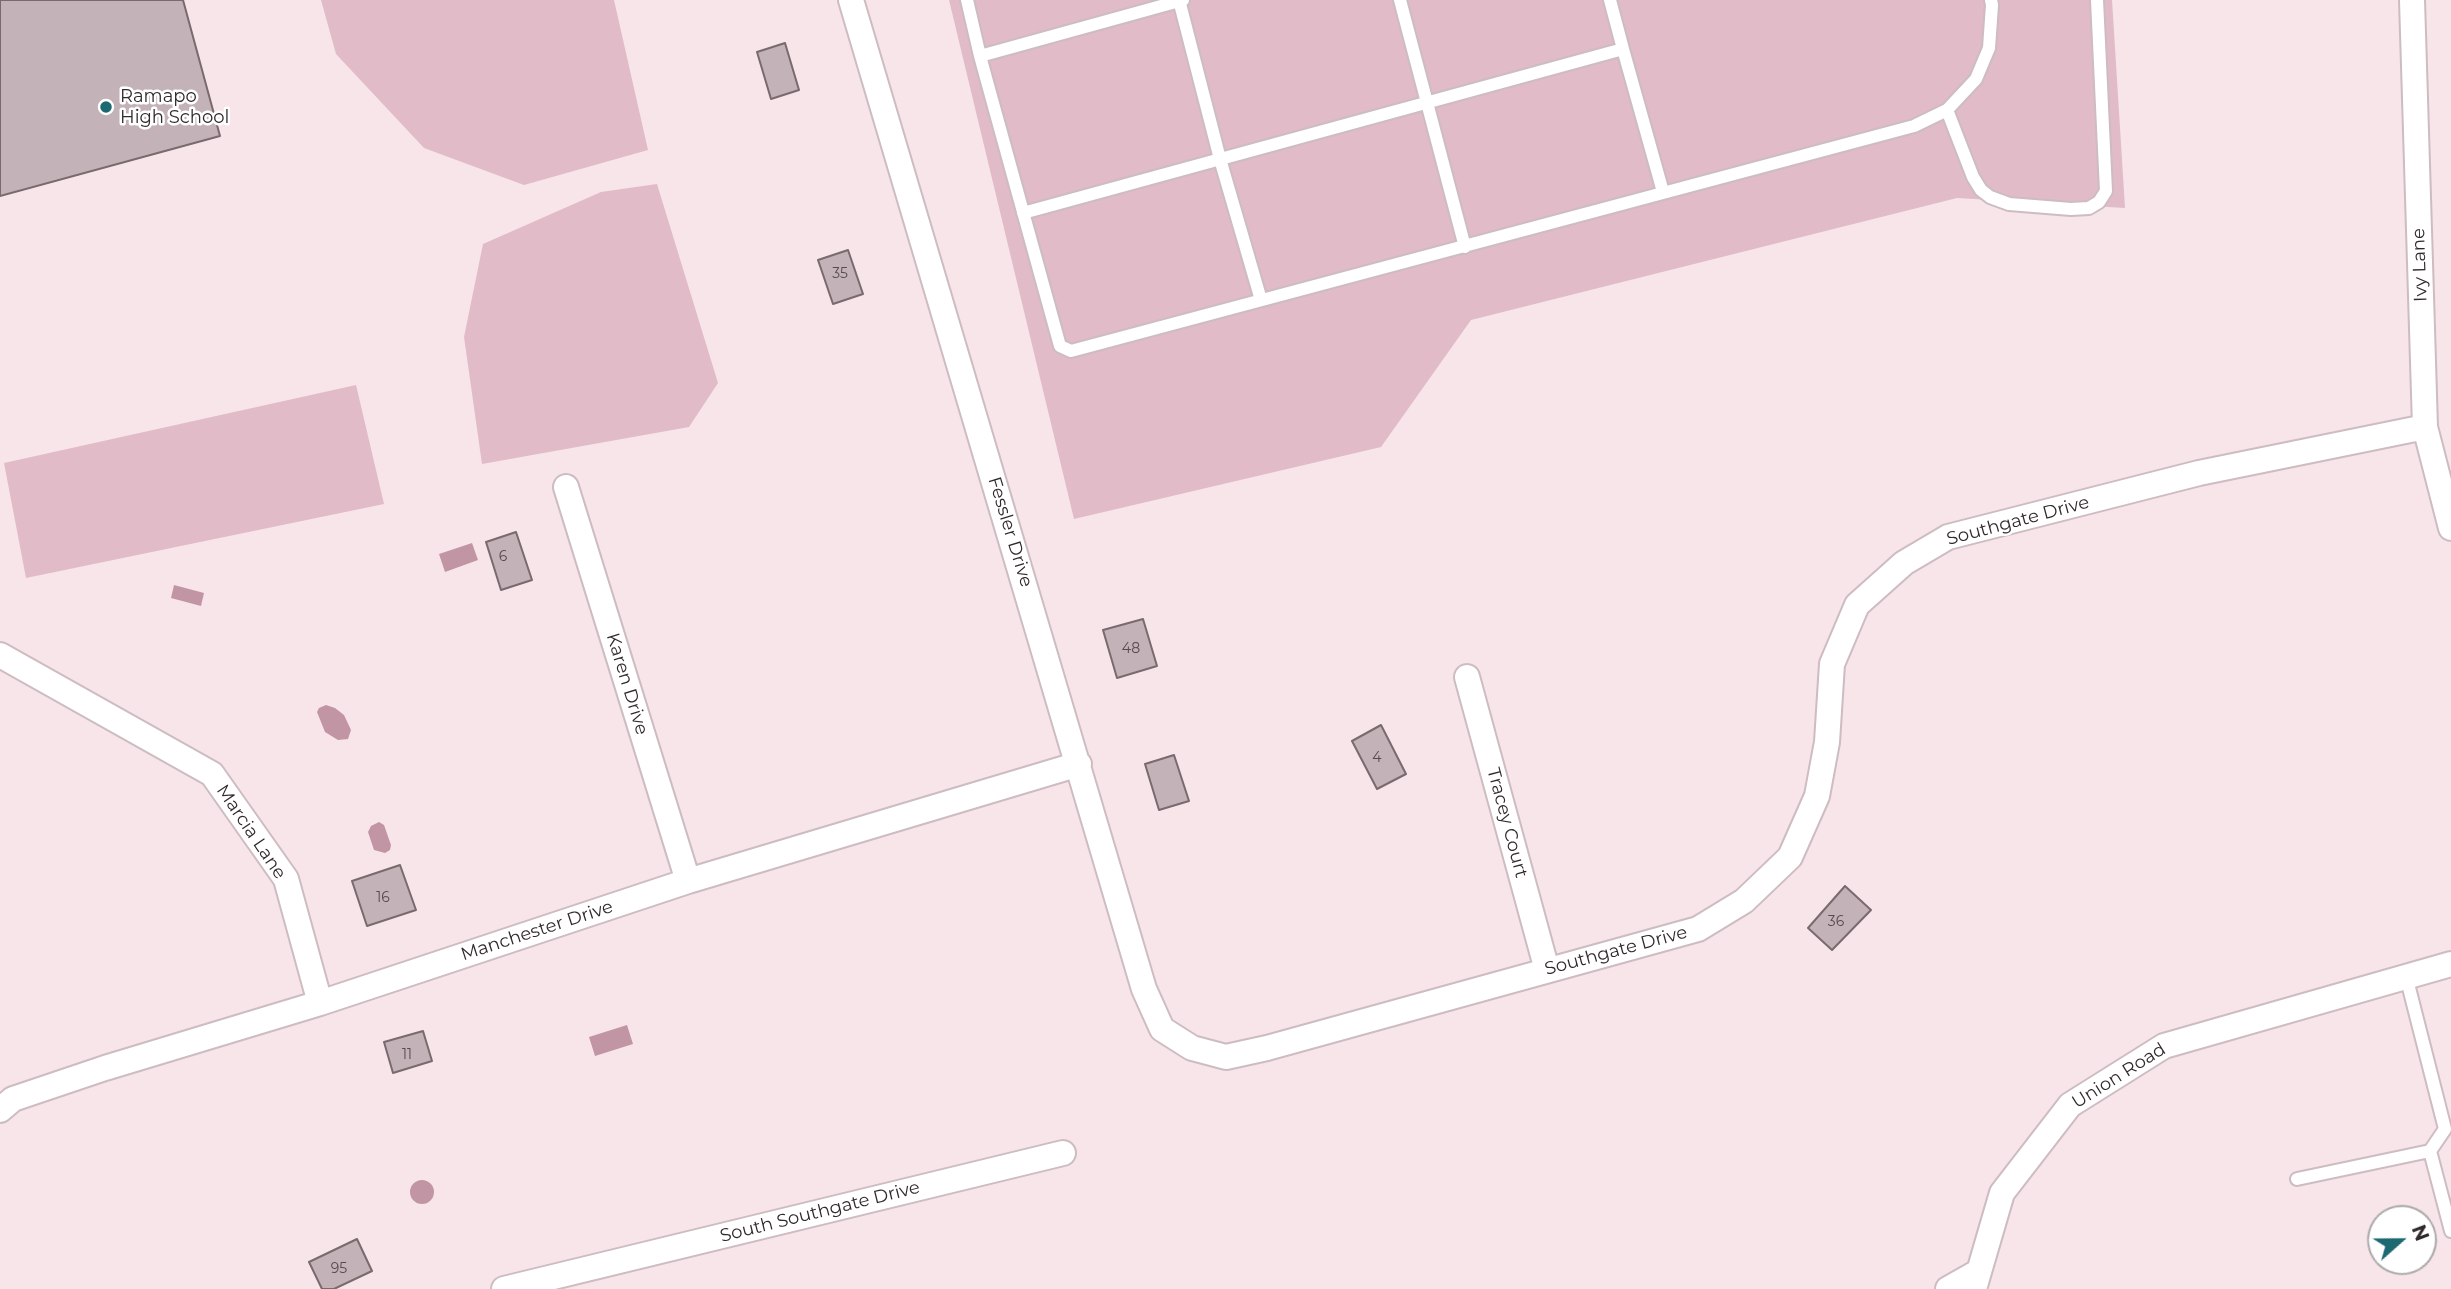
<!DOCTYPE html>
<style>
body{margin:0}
#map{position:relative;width:2451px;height:1289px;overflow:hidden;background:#f7e5ea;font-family:Montserrat,sans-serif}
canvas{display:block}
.north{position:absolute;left:2367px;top:1205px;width:70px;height:70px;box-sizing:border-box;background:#fff;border:2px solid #adaaab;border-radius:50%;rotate:69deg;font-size:19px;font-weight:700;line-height:28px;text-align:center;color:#312a2c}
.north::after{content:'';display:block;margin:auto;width:24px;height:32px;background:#1d6972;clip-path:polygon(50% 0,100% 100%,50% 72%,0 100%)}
</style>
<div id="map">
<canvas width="2451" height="1289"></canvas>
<div class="north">N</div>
</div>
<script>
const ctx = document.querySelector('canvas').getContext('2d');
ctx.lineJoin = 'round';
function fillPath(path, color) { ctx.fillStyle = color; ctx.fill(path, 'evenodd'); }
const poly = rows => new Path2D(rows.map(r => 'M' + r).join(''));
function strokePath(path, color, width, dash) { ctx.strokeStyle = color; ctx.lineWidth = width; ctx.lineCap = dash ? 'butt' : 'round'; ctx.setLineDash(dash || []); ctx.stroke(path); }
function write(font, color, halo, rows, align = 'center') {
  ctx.font = font + ' Montserrat,sans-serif'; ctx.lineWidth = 5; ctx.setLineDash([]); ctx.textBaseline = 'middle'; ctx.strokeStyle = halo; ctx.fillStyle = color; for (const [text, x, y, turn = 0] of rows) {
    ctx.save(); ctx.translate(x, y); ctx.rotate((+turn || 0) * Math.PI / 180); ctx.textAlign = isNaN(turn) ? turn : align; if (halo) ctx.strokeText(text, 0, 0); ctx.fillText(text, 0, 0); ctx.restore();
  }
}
const green = poly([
 [321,0,614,0,648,150,524,185,424,148,336,54],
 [949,0,2112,0,2125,208,1957,198,1471,320,1381,447,1074,519],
 [657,184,718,383,689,427,482,464,464,337,483,244,601,192],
 [356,385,384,504,26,578,4,463]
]);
const water = poly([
 [472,543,478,560,445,572,439,554],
 [174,585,204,593,201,606,171,598],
 [326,705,335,708,344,715,351,730,348,739,338,740,325,732,317,712,319,708],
 [379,822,384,825,391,845,390,850,385,853,374,850,368,832,371,826],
 [627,1025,633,1044,595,1056,589,1037],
 '410 1192a12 12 0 1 1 24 0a12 12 0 1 1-24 0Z'
]);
const building = poly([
 [0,0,183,0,220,136,0,196,0,0],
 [785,43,799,90,771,99,757,52,785,43],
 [848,250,863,294,833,304,818,260,848,250],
 [516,532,532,580,501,590,486,542,516,532],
 [1143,619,1157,666,1117,678,1103,630,1143,619],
 [1381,725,1406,774,1377,789,1352,741,1381,725],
 [1174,755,1189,801,1159,810,1145,764,1174,755],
 [400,865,416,910,367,926,352,881,400,865],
 [1845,886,1871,910,1832,950,1808,928,1845,886],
 [423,1031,432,1061,393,1073,384,1042,423,1031],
 [357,1239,372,1271,334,1289,322,1289,309,1262,357,1239]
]);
const lane = poly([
 [967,0,980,56],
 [1179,0,1220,159,1261,300],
 [1183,0,980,56,1060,346,1071,351,1914,126,1947,110,1976,79,1989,48,1992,5,1991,0],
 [1400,0,1465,247],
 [1623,49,1663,192],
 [1947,110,1973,177,1981,190,1990,197,2009,204,2071,209,2089,208,2099,202,2106,191,2097,0],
 [1023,213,1623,49,1610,0],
 [2406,976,2445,1129,2430,1151,2451,1231],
 [2297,1179,2430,1151]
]);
const street = poly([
 [851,0,1144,989,1162,1029,1192,1048,1226,1057,1267,1048,1698,929,1744,901,1790,857,1817,796,1827,742,1832,664,1857,605,1904,563,1948,537,2199,473,2425,427],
 [2412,0,2425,427,2451,528],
 [566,487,688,881],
 [0,655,212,774,286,879,320,1003],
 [1467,677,1547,970],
 [0,1110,13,1099,105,1068,320,1003,688,881,1079,764],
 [504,1289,1063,1153],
 [1948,1289,1978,1272],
 [1974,1289,2002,1193,2070,1105,2164,1046,2451,964]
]);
const markers = [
 [106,107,7,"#1d6972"]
];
const numberNames = [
 ["35",840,274],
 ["6",503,557],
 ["48",1131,649],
 ["4",1377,758],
 ["16",383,898],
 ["36",1836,922],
 ["11",407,1055],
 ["95",339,1269]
];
const poiNames = [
 ["Ramapo",120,97],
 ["High School",120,118]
];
const streetNames = [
 ["Ivy Lane",2420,265,-92],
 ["Southgate Drive",2018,521,-15],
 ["Fessler Drive",1010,532,73],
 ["Karen Drive",627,684,73],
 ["Tracey Court",1507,823,75],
 ["Marcia Lane",251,832,56],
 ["Manchester Drive",537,931,-18],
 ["Southgate Drive",1616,951,-15],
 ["Union Road",2119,1076,-32],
 ["South Southgate Drive",820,1212,-14]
];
fillPath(green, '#e1bbc7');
fillPath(water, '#c195a4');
fillPath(building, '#c3b2b7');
strokePath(building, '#796a6e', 2);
strokePath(lane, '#cdbcc1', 16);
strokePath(street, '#cdbcc1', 28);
strokePath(lane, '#fff', 12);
strokePath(street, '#fff', 24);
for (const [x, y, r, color] of markers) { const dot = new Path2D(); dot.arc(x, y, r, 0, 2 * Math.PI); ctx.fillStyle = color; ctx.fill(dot); strokePath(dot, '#fff', 2.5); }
write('14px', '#564c4f', null, numberNames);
write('18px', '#312a2c', '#fff', poiNames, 'left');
write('18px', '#312a2c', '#fff', streetNames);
</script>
